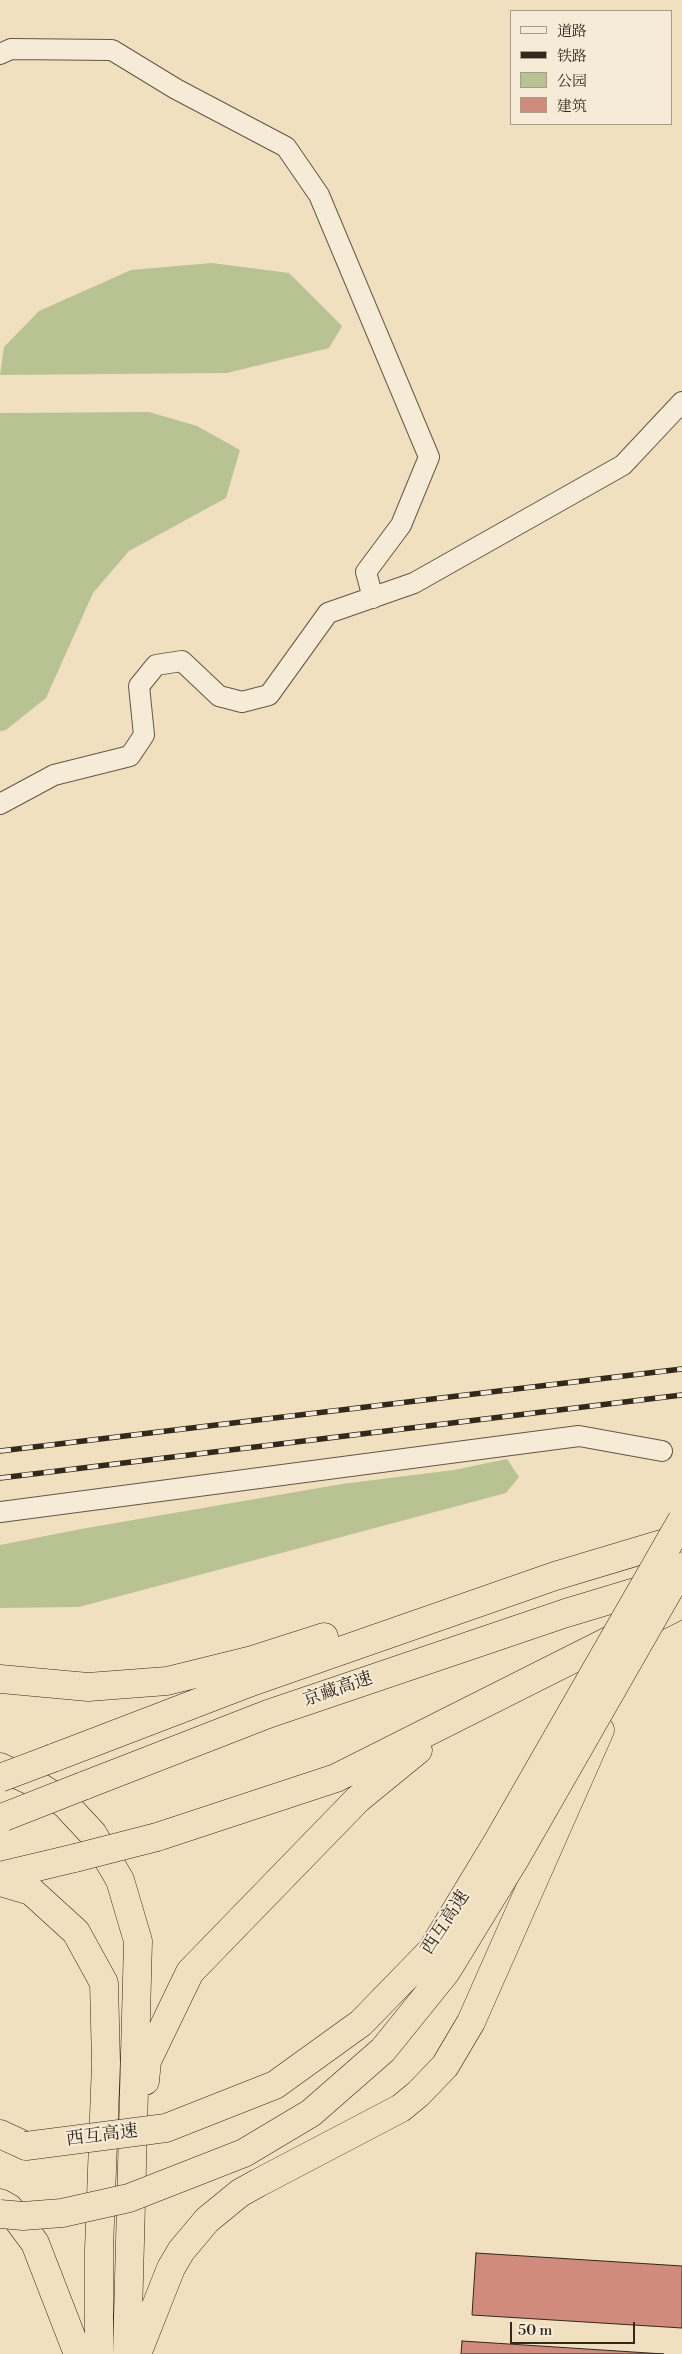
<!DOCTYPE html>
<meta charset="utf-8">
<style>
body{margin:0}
#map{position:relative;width:682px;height:2354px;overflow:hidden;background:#f1e0c0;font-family:"Libre Bodoni","Noto Serif SC",serif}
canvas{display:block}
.legend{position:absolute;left:510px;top:10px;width:162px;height:115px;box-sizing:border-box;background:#f6ebd6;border:1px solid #a89d8c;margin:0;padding:6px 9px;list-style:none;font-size:15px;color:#32281c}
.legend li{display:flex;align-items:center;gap:10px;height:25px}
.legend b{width:25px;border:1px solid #a89d8c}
.scale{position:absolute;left:510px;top:2322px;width:125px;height:22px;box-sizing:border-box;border:2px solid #32281c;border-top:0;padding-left:6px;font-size:15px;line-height:18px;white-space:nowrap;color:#32281c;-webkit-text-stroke:4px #f6ebd6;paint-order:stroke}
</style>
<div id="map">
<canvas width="682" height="2354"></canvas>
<ul class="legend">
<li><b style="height:6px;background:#f6ebd6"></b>道路</li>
<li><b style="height:6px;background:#32281c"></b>铁路</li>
<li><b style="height:14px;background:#b9c293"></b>公园</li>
<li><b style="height:14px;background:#d18b7d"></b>建筑</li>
</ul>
<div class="scale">50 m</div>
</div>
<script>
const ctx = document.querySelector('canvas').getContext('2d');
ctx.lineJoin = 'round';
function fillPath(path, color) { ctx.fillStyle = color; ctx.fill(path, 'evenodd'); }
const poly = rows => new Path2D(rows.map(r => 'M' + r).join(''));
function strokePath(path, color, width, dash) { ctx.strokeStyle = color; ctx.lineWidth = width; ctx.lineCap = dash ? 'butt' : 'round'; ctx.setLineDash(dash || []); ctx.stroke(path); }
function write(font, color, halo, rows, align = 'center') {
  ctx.font = font + ' "Libre Bodoni","Noto Serif SC",serif'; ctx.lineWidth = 4; ctx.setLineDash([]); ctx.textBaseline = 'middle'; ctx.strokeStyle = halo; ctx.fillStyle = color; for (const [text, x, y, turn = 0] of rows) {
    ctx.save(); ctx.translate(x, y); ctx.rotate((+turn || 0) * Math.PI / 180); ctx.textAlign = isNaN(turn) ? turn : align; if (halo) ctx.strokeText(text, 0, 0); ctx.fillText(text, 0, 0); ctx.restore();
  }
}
const green = poly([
 [212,263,289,273,342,326,329,348,227,373,0,375,4,347,39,311,131,270],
 [149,412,197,426,240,450,226,498,129,551,93,593,46,698,6,730,0,731,0,413],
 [507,1459,519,1477,506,1493,79,1607,0,1608,0,1545,81,1529,342,1484,454,1470]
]);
const building = poly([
 [476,2253,682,2266,682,2328,472,2315,476,2253],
 [462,2341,664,2354,461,2354,462,2341]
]);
const minor = poly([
 [0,54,11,49,112,50,176,89,286,147,319,195,429,457,401,525,366,572,373,598],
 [0,804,54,775,130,756,144,735,139,686,156,665,182,661,219,696,242,702,269,695,328,613,414,583,623,465,682,402],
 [0,1512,579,1436,662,1451]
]);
const highway = poly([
 [0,1679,88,1687,167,1681,252,1660,324,1637],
 [53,1758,254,1681,555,1576,682,1538],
 [0,1767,29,1780,48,1792,66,1805,93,1834,120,1880,138,1941,127,2354],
 [83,1786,268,1714,566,1613,659,1585],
 [157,1837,336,1778,682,1604],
 [0,1876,75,1858],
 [0,1882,31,1891,76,1932,104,1983,106,2063,99,2249,99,2354],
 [145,2081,147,2061,190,1972,358,1799,418,1750],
 [0,2134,26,2146],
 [0,2203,9,2208,35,2243,78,2354],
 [137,2354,171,2268,181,2251,207,2220,240,2193,258,2183,401,2108,418,2094,445,2066,471,2022,600,1730]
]);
const rail = poly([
 [0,1451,682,1369],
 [0,1478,682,1395]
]);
const highwayBridge = poly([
 [0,1778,53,1758],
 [4,1817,83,1786],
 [75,1858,157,1837],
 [26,2146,166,2128,275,2085,361,2023,432,1950,498,1841,682,1520],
 [0,2214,23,2216,62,2213,129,2198,244,2153,311,2113,383,2050,446,1972,515,1859,682,1567]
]);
const streetNames = [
 ["京藏高速",338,1690,-19],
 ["西互高速",446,1923,-57],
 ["西互高速",102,2136,-7]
];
fillPath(green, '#b9c293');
fillPath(building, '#d18b7d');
strokePath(building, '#32281c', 1);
strokePath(minor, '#625645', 22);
strokePath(highway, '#32281c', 29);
strokePath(minor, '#f6ebd6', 20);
strokePath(highway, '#f1e0c0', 28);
strokePath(rail, '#32281c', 5.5);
strokePath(rail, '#f6ebd6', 4, [11]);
strokePath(highwayBridge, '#32281c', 29, []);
strokePath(highwayBridge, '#f1e0c0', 28);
write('18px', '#32281c', '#f6ebd6', streetNames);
</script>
